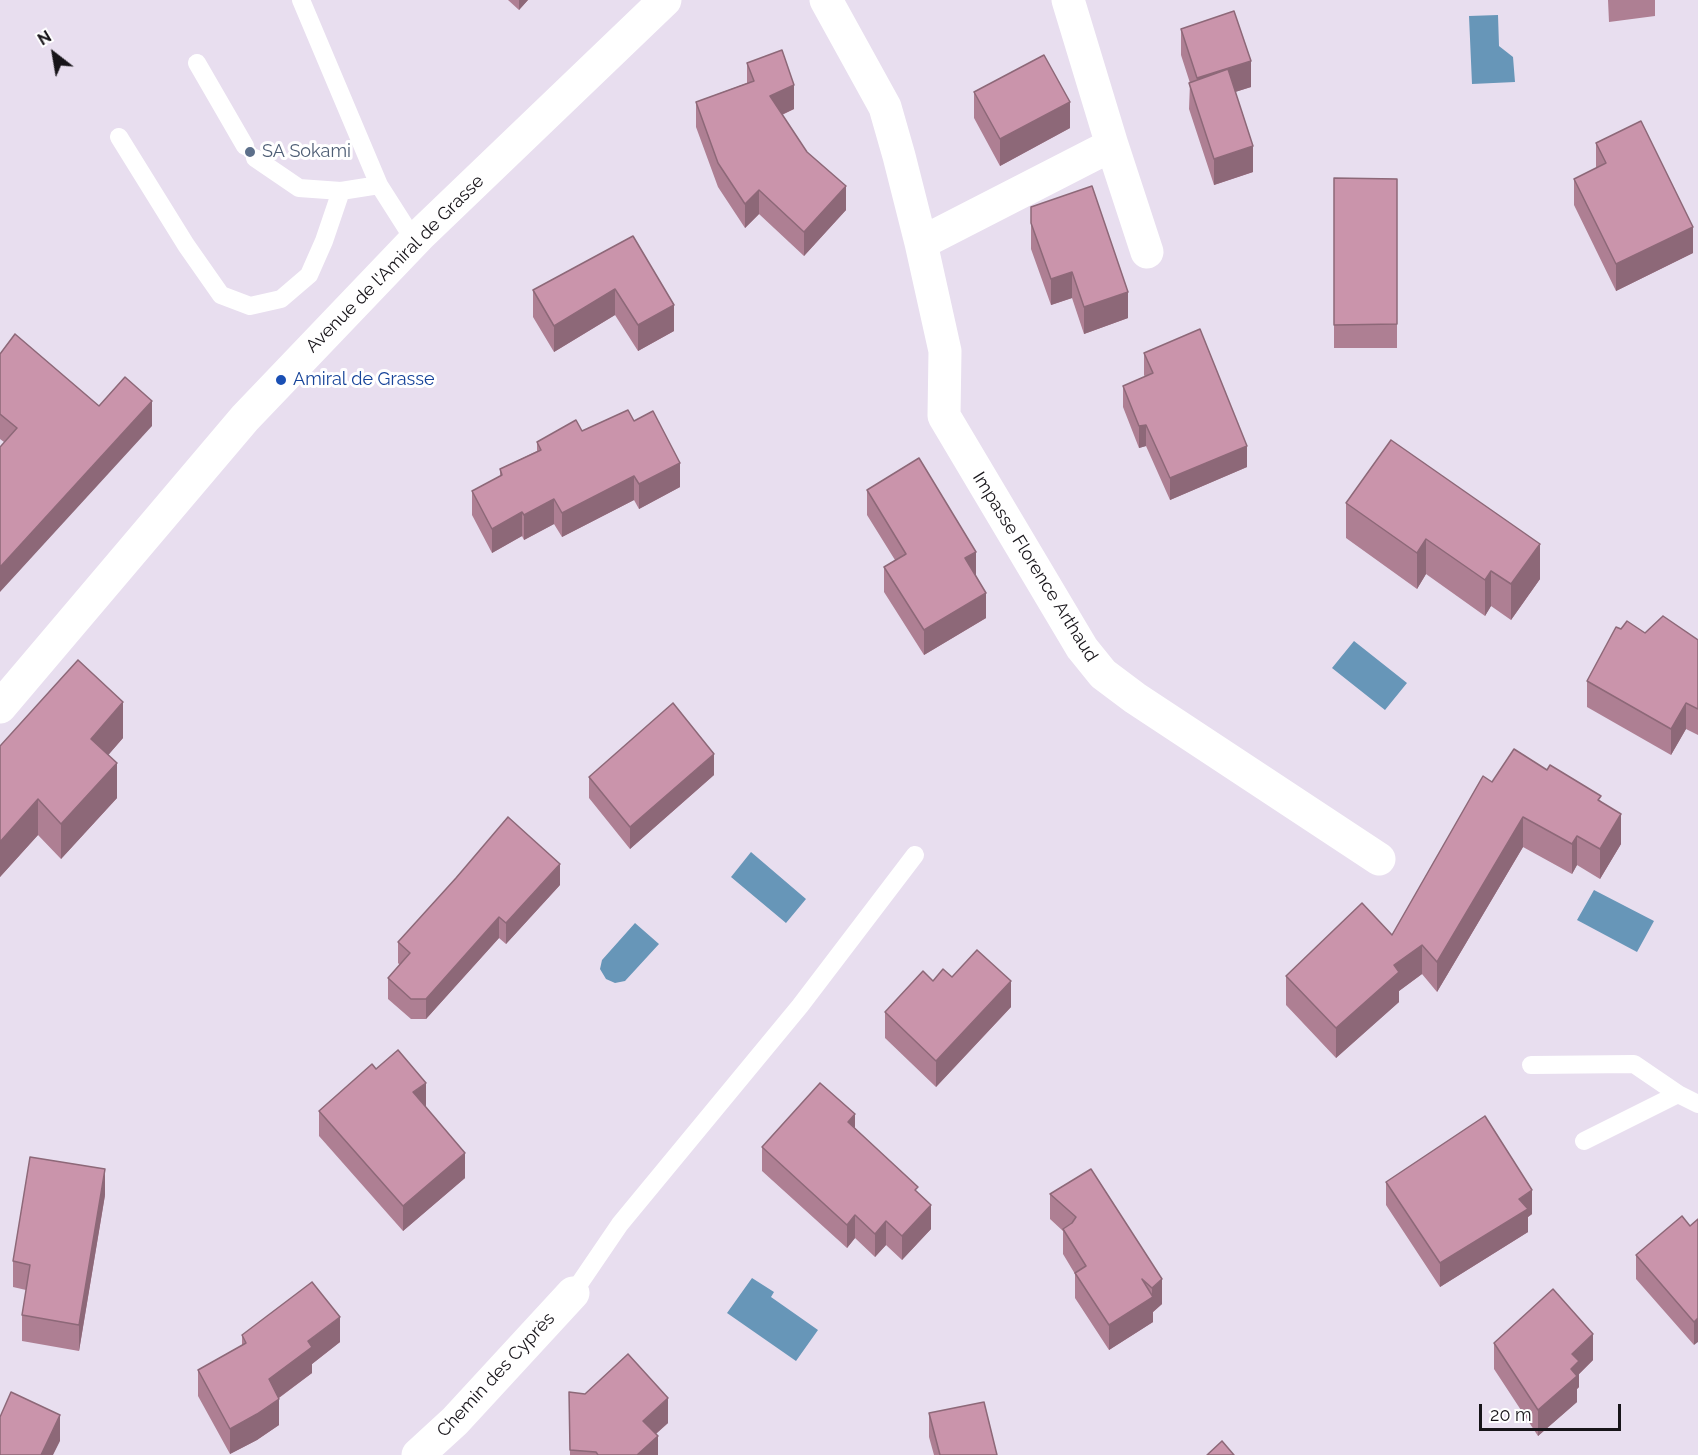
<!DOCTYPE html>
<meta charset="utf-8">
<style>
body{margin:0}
#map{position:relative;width:1698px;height:1455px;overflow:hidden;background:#e8deef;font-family:Raleway,sans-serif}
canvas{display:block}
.north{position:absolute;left:24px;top:24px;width:60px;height:60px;-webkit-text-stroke:4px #fff;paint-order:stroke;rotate:329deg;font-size:16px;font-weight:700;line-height:24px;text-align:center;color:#171419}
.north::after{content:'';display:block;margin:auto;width:21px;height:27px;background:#171419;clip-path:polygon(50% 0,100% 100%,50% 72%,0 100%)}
.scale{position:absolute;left:1479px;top:1404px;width:142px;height:27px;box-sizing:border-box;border:3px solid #171419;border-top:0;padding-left:8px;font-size:18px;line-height:21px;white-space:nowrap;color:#171419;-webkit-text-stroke:4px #fff;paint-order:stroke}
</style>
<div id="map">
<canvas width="1698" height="1455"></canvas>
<div class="north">N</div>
<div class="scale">20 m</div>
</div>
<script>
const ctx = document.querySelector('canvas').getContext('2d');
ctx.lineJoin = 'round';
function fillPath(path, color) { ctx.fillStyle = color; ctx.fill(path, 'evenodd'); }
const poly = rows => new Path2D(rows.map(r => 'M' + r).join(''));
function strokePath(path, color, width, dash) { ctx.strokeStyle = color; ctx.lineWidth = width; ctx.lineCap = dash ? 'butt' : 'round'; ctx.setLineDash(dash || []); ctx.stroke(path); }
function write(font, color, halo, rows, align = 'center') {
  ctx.font = font + ' Raleway,sans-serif'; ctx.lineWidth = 6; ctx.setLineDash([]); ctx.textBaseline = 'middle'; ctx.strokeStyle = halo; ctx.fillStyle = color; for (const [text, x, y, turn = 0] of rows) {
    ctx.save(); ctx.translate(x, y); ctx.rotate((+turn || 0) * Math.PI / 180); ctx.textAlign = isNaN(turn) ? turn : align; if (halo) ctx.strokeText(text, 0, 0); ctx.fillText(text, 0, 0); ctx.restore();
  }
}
const water = poly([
 [1498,15,1499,46,1513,57,1515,82,1472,84,1469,16],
 [1354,641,1407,683,1385,710,1332,668],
 [751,852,806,899,786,923,731,877],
 [1594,890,1654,921,1637,952,1577,920],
 [635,923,659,944,625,981,615,983,606,979,600,969,602,960],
 [752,1278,774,1292,771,1297,818,1330,796,1361,727,1313]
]);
const service = poly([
 [301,0,379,185,414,240],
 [197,63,245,146],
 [119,137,186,245,221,295,250,306,281,299,309,275,324,241,341,191,379,185],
 [255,158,299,188,341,191],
 [1531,1065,1634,1064,1678,1094],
 [1584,1141,1678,1094,1698,1104],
 [573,1293,620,1224,800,1006,915,855]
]);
const minor = poly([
 [826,0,885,107,899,156,921,243,945,351,944,416,1082,648,1103,674,1135,698,1379,859],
 [1112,145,1147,252],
 [921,243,1112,145,1068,0],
 [0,707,245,418,420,235,665,0],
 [418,1455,455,1421,573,1293]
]);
const wall = poly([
 [508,0,528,0,519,10],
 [1608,0,1655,0,1655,16,1609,22],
 [1181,29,1251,87,1235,92,1253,172,1214,185,1189,109,1190,83,1181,55],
 [747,63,794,109,782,115,846,210,804,256,759,214,745,228,718,187,696,127,696,102,747,83],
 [974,92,1070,128,1000,166,974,118],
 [1596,143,1693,253,1616,291,1574,205,1574,179,1596,168],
 [1334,178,1397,179,1397,348,1334,348],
 [1031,207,1128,318,1084,334,1072,298,1051,305,1031,249],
 [633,236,674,331,638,351,615,315,554,352,533,317,533,290],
 [1144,353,1247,467,1170,500,1146,446,1139,448,1123,407,1123,386,1145,377,1144,375],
 [0,354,99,406,152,426,4,442,0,439],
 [634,421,680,487,639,509,634,500,562,537,554,524,524,540,522,536,492,553,472,515,472,491,500,477,500,469,537,451,537,442,582,431],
 [867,490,986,618,924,655,884,592,884,567,895,560,867,515],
 [1346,503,1540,579,1511,620,1491,606,1485,616,1426,574,1417,589,1346,538],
 [1621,629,1698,640,1698,735,1686,729,1671,755,1587,707,1587,681],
 [123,738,108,755,117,798,61,859,38,835,0,877,0,746],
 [1547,770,1601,801,1621,844,1600,879,1577,865,1572,874,1523,847,1437,992,1422,974,1399,991,1399,1002,1336,1058,1286,1005,1286,976,1392,935,1492,782],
 [714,775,630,849,589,798,589,777],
 [560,885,506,944,499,938,426,1019,411,1019,388,999,388,978,400,965,398,963,398,942],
 [952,977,1011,1007,936,1087,885,1038,885,1012,933,981],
 [376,1069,426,1108,465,1178,403,1231,319,1136,319,1111],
 [855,1129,918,1193,931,1229,902,1260,886,1245,875,1257,855,1238,847,1248,762,1171,762,1147],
 [1091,1169,1162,1304,1153,1312,1153,1322,1109,1350,1075,1298,1075,1274,1063,1254,1063,1231,1050,1219,1050,1194],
 [1386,1182,1532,1214,1528,1217,1528,1232,1440,1287,1386,1205],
 [105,1195,79,1351,22,1341,22,1315,26,1290,13,1287,13,1261],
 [1698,1219,1694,1345,1636,1279,1636,1255,1690,1226],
 [242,1335,340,1342,312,1364,312,1373,279,1398,279,1425,257,1440,230,1454,198,1396,198,1370,242,1345],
 [1494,1343,1593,1360,1579,1374,1579,1387,1577,1389,1577,1402,1538,1436,1494,1369],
 [569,1392,668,1423,656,1434,658,1455,570,1455],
 [929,1413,997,1455,934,1455,929,1437]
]);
const shadedWall = poly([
 [519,0,528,0,519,10],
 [1251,61,1251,87,1197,104,1197,78],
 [794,85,794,109,770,120,770,96],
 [1070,102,1070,128,1000,166,1000,139],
 [1253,146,1253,172,1214,185,1214,159],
 [846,186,846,210,804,256,804,232],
 [759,190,759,214,745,228,745,204],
 [1693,227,1693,253,1616,291,1616,264],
 [1072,272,1072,298,1051,305,1051,279],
 [615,289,615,315,554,352,554,326],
 [1128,292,1128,318,1084,334,1084,307],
 [674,305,674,331,638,351,638,325],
 [152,401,152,426,0,592,0,567],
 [1146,425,1146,446,1139,448,1139,426],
 [1247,446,1247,467,1170,500,1170,478],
 [680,463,680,487,639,509,639,484],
 [634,476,634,500,562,537,562,513],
 [554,499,554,524,524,540,524,515],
 [522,512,522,536,492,553,492,529],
 [1426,539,1426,574,1417,589,1417,553],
 [1540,544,1540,579,1511,620,1511,584],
 [976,552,976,577,965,558],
 [1491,571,1491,606,1485,616,1485,580],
 [986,593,986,618,924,655,924,630],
 [123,702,123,738,91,775,91,739],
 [1686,703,1686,729,1671,755,1671,729],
 [714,754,714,775,630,849,630,827],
 [117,763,117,798,61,859,61,824],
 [38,799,38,835,0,877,0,842],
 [1621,814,1621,844,1600,879,1600,849],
 [1523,817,1523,847,1437,992,1437,962],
 [1577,836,1577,865,1572,874,1572,844],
 [560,864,560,885,506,944,506,923],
 [499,917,499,938,426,1019,426,999],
 [1422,945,1422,974,1399,991,1399,1002,1336,1058,1336,1028,1394,965],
 [1011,981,1011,1007,936,1087,936,1061],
 [426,1083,426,1108,413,1092],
 [855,1114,855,1138,848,1122],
 [465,1153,465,1178,403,1231,403,1206],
 [105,1169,105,1195,79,1351,79,1325],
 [1532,1190,1532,1214,1528,1217,1528,1232,1440,1287,1440,1263,1519,1199],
 [931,1205,931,1229,902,1260,902,1236],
 [855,1215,855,1238,847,1248,847,1225],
 [886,1221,886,1245,875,1257,875,1234],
 [1162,1279,1162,1304,1153,1312,1153,1322,1109,1350,1109,1325,1152,1297,1152,1288],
 [340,1317,340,1342,312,1364,312,1373,269,1405,269,1379,308,1341],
 [1698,1318,1698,1342,1694,1345,1694,1322],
 [1593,1334,1593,1360,1579,1374,1579,1387,1577,1389,1577,1402,1538,1436,1538,1410,1572,1354],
 [668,1398,668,1423,643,1445,643,1421],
 [279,1399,279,1425,257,1440,230,1454,230,1429],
 [60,1415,60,1441,53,1455,41,1455],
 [658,1436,658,1455,637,1455]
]);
const building = poly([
 [1234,11,1251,61,1197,78,1181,29,1234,11],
 [782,50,794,85,770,96,807,152,846,186,804,232,759,190,745,204,718,163,696,102,754,81,747,63,782,50],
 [1044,55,1070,102,1000,139,974,92,1044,55],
 [1228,69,1253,146,1214,159,1189,83,1228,69],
 [1641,121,1693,227,1616,264,1574,179,1606,163,1596,143,1641,121],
 [1334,178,1397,179,1397,324,1334,325,1334,178],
 [1092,186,1128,292,1084,307,1072,272,1051,279,1031,223,1031,207,1092,186],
 [633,236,674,305,638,325,615,289,554,326,533,290,633,236],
 [1200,329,1247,446,1170,478,1146,425,1139,426,1123,386,1153,373,1144,353,1200,329],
 [15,334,99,406,125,377,152,401,0,567,0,447,17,428,0,414,0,354,15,334],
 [628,410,634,421,653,411,680,463,639,484,634,476,562,513,554,499,524,515,522,512,492,529,472,491,502,475,500,469,541,450,537,442,576,420,582,431,628,410],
 [1391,440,1540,544,1511,584,1491,571,1485,580,1426,539,1417,553,1346,503,1391,440],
 [919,458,976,552,965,558,986,593,924,630,884,567,906,554,867,490,919,458],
 [1663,616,1698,640,1698,709,1686,703,1671,729,1587,681,1616,627,1621,629,1627,621,1645,633,1663,616],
 [78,660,123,702,91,739,117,763,61,824,38,799,0,842,0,746,78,660],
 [673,703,714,754,630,827,589,777,673,703],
 [1514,749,1547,770,1550,765,1601,796,1598,800,1621,814,1600,849,1577,836,1572,844,1523,817,1437,962,1422,945,1394,965,1399,972,1336,1028,1286,976,1362,903,1392,935,1483,776,1492,782,1514,749],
 [508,817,560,864,506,923,499,917,426,999,411,999,388,978,410,953,398,942,456,878,508,817],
 [977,950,1011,981,936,1061,885,1012,923,971,933,981,943,969,952,977,977,950],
 [398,1050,426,1083,413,1092,465,1153,403,1206,319,1111,372,1064,376,1069,398,1050],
 [820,1083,855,1114,848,1122,918,1187,915,1190,931,1205,902,1236,886,1221,875,1234,855,1215,847,1225,762,1147,820,1083],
 [1485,1116,1532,1190,1519,1199,1528,1209,1440,1263,1386,1182,1485,1116],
 [30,1157,105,1169,79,1325,22,1315,30,1265,13,1261,30,1157],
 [1091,1169,1162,1279,1152,1288,1142,1279,1153,1297,1109,1325,1075,1273,1086,1266,1063,1229,1072,1223,1076,1217,1050,1194,1091,1169],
 [1682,1216,1690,1226,1698,1219,1698,1318,1694,1322,1636,1255,1682,1216],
 [312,1282,340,1317,308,1341,312,1347,269,1379,279,1399,257,1414,230,1429,198,1370,246,1343,242,1335,312,1282],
 [1553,1289,1593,1334,1572,1354,1579,1361,1571,1369,1577,1376,1538,1410,1494,1343,1553,1289],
 [628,1354,668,1398,643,1421,658,1436,637,1455,598,1455,596,1452,570,1450,569,1392,585,1394,628,1354],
 [11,1392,60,1415,41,1455,0,1455,0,1417,11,1392],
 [984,1402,997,1455,940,1455,929,1413,984,1402],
 [1222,1441,1234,1455,1207,1455,1222,1441]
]);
const markers = [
 [250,152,6,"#5c6f8a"],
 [281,380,6,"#1a4fb4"]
];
const serviceNames = [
 ["SA Sokami",262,152]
];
const streetNames = [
 ["Avenue de l'Amiral de Grasse",395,264,-45],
 ["Impasse Florence Arthaud",1035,567,58],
 ["Chemin des Cyprès",496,1375,-47]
];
const transitNames = [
 ["Amiral de Grasse",293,380]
];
fillPath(water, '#6796b8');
strokePath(service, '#fff', 18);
strokePath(minor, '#fff', 33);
fillPath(wall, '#ae7f93');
fillPath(shadedWall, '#8d6878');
fillPath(building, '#ca94ab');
strokePath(building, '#8d6878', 1.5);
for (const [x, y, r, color] of markers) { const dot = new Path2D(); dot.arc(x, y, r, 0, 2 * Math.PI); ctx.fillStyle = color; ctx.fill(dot); strokePath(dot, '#fff', 2); }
write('18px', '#4e5e75', '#fff', serviceNames, 'left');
write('18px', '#171419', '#fff', streetNames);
write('18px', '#164399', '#fff', transitNames, 'left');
</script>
